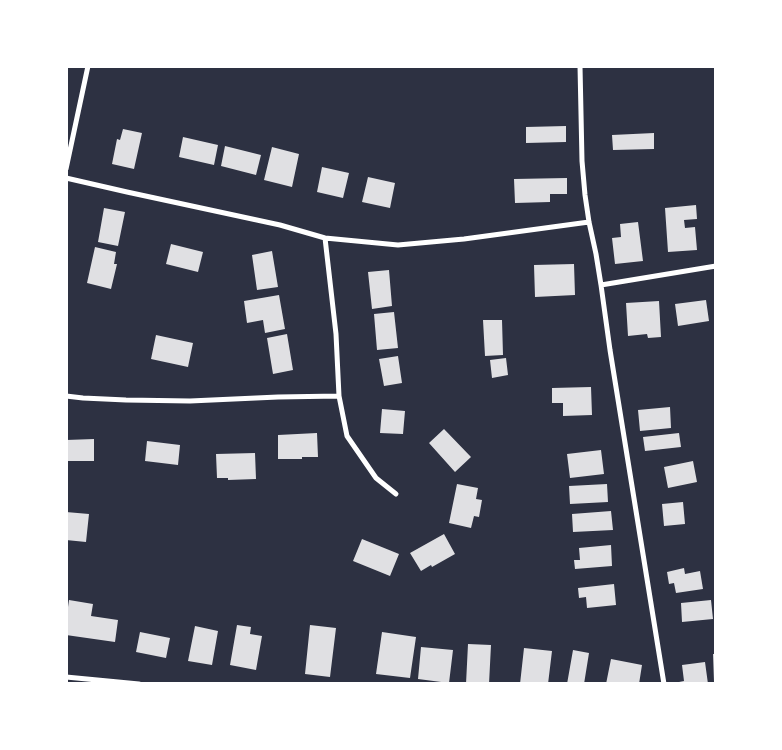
<!DOCTYPE html>
<style>
body{margin:0}
#map{position:relative;width:782px;height:750px;overflow:hidden;background:#2d3142;font-family:Figtree,sans-serif}
canvas{display:block}
.frame{position:absolute;inset:0;border:68px solid #fff;pointer-events:none}
</style>
<div id="map">
<canvas width="782" height="750"></canvas>
<div class="frame"></div>
</div>
<script>
const ctx = document.querySelector('canvas').getContext('2d');
ctx.lineJoin = 'round';
function fillPath(path, color) { ctx.fillStyle = color; ctx.fill(path, 'evenodd'); }
const poly = rows => new Path2D(rows.map(r => 'M' + r).join(''));
function strokePath(path, color, width, dash) { ctx.strokeStyle = color; ctx.lineWidth = width; ctx.lineCap = dash ? 'butt' : 'round'; ctx.setLineDash(dash || []); ctx.stroke(path); }
const building = poly([
 [566,126,566,142,526,143,526,127],
 [123,129,142,133,134,169,112,164,117,139,120,140],
 [654,133,654,149,613,150,612,135],
 [183,137,218,145,214,165,179,157],
 [225,146,261,155,256,175,221,166],
 [272,147,299,154,292,187,264,180],
 [322,167,349,173,343,198,317,192],
 [368,177,395,183,390,208,362,202],
 [567,178,567,194,550,194,550,202,515,203,514,179],
 [696,205,697,219,684,220,685,228,695,227,697,250,668,252,665,208],
 [104,208,125,212,118,246,98,242],
 [638,222,643,261,615,264,612,238,621,237,620,224],
 [171,244,203,252,198,272,166,264],
 [95,247,116,252,114,264,117,264,111,289,87,283],
 [272,251,278,287,257,290,252,255],
 [574,264,575,295,535,297,534,265],
 [389,270,392,306,372,309,368,272],
 [279,295,285,329,265,333,263,320,247,323,244,301],
 [706,300,709,321,678,326,675,304],
 [659,301,661,337,648,338,647,334,628,336,626,303],
 [394,312,398,348,377,350,374,314],
 [483,320,502,320,503,355,485,356],
 [287,334,293,370,273,374,267,338],
 [156,335,193,343,188,367,151,359],
 [398,356,402,383,384,386,379,359],
 [506,358,508,375,492,378,490,360],
 [591,387,592,415,563,416,563,403,552,403,552,388],
 [670,407,671,428,640,431,638,410],
 [382,409,405,411,403,434,380,433],
 [444,429,471,457,455,472,429,443],
 [317,433,318,457,302,457,302,459,278,459,278,435],
 [679,433,681,447,645,451,643,437],
 [94,439,94,461,66,461,66,440],
 [147,441,180,445,178,465,145,461],
 [601,450,604,474,570,478,567,454],
 [255,453,256,479,228,480,228,478,217,478,216,454],
 [693,461,697,482,668,488,664,467],
 [457,484,478,488,476,499,482,500,479,517,474,516,471,528,449,523],
 [607,484,608,502,570,504,569,486],
 [683,502,685,524,664,526,662,504],
 [611,511,613,530,573,532,572,514],
 [66,512,89,514,86,542,66,540],
 [444,534,455,554,432,567,431,565,421,571,410,553],
 [362,539,399,554,390,576,353,561],
 [611,545,612,566,575,569,574,560,580,560,579,548],
 [684,568,685,574,700,571,703,589,676,593,674,583,669,584,667,572],
 [614,584,616,605,587,608,586,597,579,598,578,588],
 [69,600,93,604,91,616,118,620,115,642,66,635,66,621],
 [711,600,713,619,682,622,681,603],
 [237,625,251,627,250,634,262,636,256,670,230,665],
 [310,625,336,628,330,677,305,674],
 [195,626,218,631,212,665,188,661],
 [140,632,170,638,166,658,136,652],
 [382,632,416,637,410,678,376,674],
 [468,644,491,645,489,684,466,684],
 [421,647,453,650,449,683,418,679],
 [524,648,552,651,548,684,520,684],
 [573,650,589,653,584,684,567,684],
 [713,654,716,654,716,682,714,682],
 [611,659,642,665,639,684,606,684],
 [705,662,708,684,680,684,679,682,684,681,682,665]
]);
const minor = poly([
 [580,66,582,161,585,195,589,222,596,254,601,285,610,350,664,684],
 [66,169,88,66],
 [66,178,127,192,280,225,325,238,398,245,464,239,589,222],
 [325,238,336,334,339,396,347,436,376,478,396,494],
 [601,285,716,266],
 [66,396,83,398,126,400,190,401,278,397,339,396],
 [66,677,139,684]
]);
fillPath(building, '#e0e0e3');
strokePath(minor, '#fff', 5);
</script>
